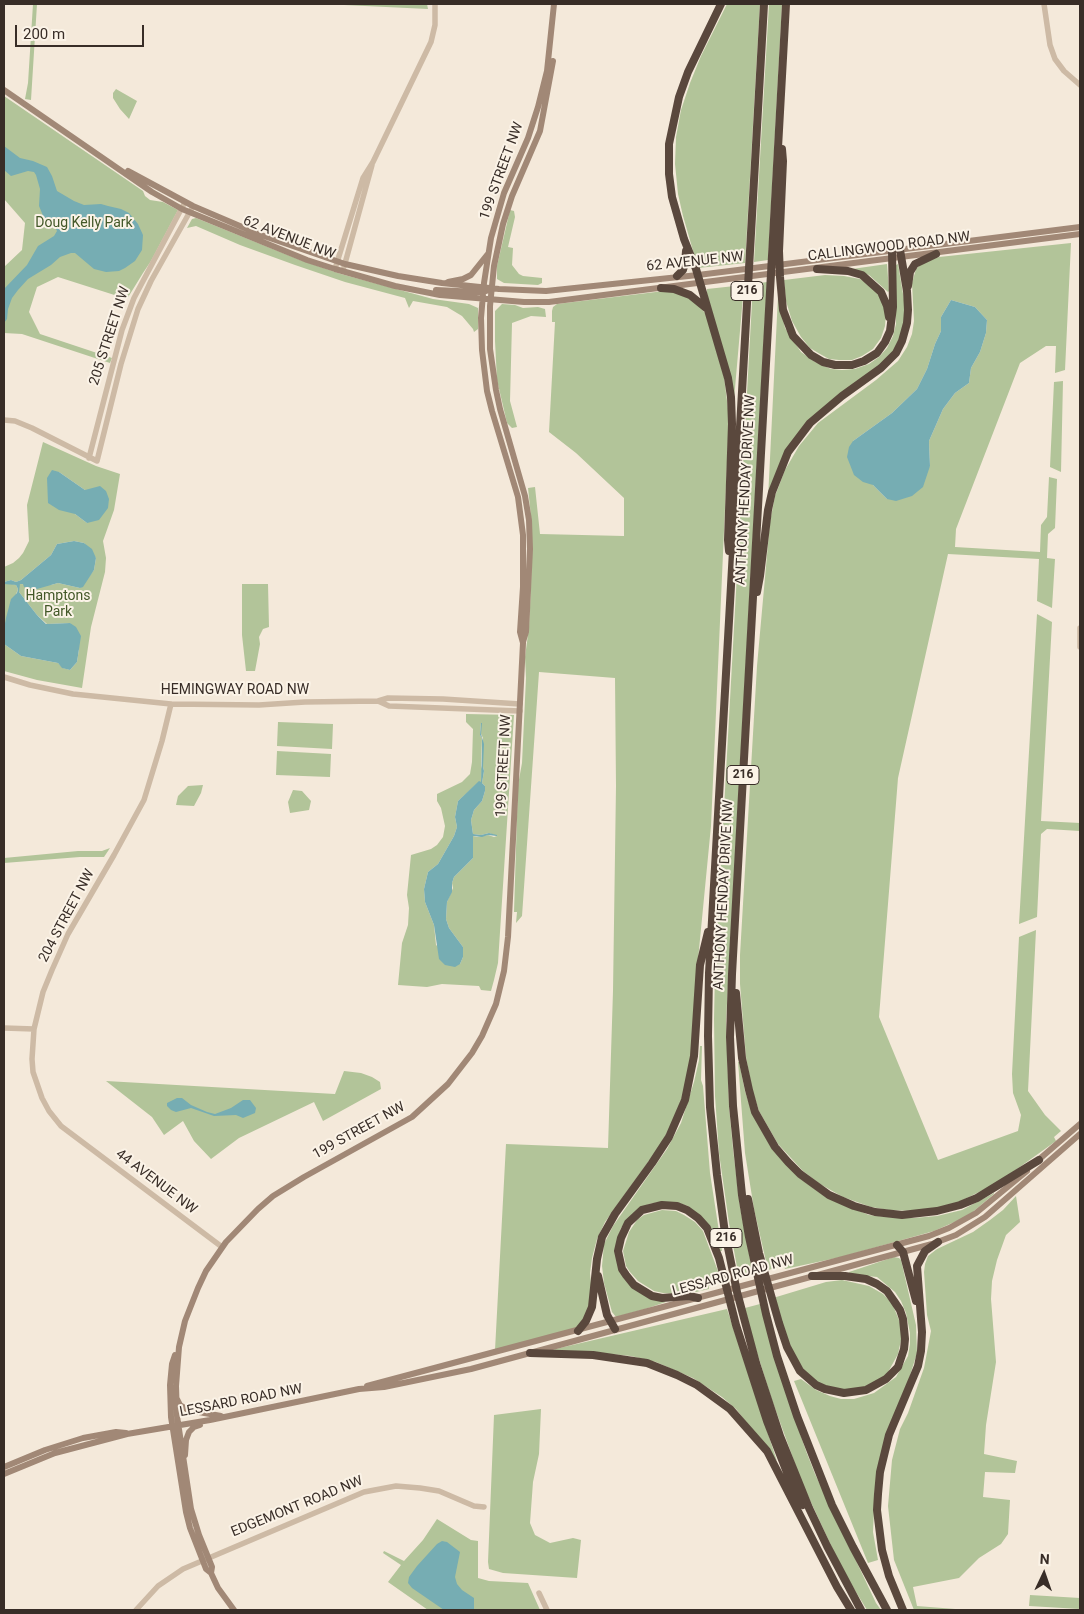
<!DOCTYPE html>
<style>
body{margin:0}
#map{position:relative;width:1084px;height:1614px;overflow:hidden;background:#f4e9da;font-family:Roboto,sans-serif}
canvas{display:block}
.frame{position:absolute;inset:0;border:5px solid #382d27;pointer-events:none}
.north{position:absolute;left:1019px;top:1549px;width:50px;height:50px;-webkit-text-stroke:4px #fbf3e7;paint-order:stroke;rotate:3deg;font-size:14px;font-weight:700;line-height:20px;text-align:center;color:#382d27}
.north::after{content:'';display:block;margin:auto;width:18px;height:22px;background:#382d27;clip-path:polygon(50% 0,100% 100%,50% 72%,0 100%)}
.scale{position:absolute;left:15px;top:25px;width:129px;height:22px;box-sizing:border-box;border:2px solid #382d27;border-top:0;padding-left:6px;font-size:15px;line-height:18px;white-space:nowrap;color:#382d27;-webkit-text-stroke:4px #fbf3e7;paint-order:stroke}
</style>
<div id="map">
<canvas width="1084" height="1614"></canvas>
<div class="frame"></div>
<div class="north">N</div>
<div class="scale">200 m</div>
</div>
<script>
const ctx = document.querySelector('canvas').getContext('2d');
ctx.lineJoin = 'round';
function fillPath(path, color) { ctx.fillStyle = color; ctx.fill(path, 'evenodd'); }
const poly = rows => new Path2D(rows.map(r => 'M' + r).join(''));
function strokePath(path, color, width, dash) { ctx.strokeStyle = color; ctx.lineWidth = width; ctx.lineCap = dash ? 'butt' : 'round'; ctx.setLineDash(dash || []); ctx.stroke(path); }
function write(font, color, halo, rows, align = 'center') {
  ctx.font = font + ' Roboto,sans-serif'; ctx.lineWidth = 4; ctx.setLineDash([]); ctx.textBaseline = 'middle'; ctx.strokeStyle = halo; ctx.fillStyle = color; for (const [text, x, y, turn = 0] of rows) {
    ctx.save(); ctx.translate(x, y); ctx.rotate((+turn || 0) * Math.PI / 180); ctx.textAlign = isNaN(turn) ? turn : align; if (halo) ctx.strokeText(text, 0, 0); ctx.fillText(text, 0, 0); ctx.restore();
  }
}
const green = poly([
 [33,4,37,4,31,100,25,99,28,83],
 [320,4,427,4,428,9,344,5],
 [727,4,760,4,745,263,698,268,683,216,678,194,675,164,676,137,681,110,690,83,701,56],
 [769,4,782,4,768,260,754,262],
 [116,89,137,101,129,119,120,109,113,98,113,93],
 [4,96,143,191,145,196,150,200,163,202,178,210,151,261,143,273,127,299,58,277,37,287,29,312,40,334,112,358,110,363,22,334,4,333,4,267,22,250,25,223,4,199],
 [510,210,514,211,515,217,508,247,513,248,512,265,519,274,523,276,542,278,542,283,538,285,504,283,497,279,497,266],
 [196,218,300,260,341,274,433,299,469,304,478,308,478,329,474,332,473,329,462,316,447,307,413,301,409,308,405,298,345,282,295,265,240,245,196,226,187,228,192,219],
 [1071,243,1065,370,1055,373,1056,346,1046,346,1020,363,956,529,955,547,1040,552,1041,525,1047,517,1049,477,1057,479,1055,528,1048,534,1047,558,1055,559,1052,608,1037,601,1039,559,948,554,898,778,879,1017,938,1160,1018,1131,1021,1115,1013,1093,1012,1074,1019,937,1036,930,1028,1091,1045,1115,1061,1131,1054,1137,1056,1141,999,1182,959,1202,936,1208,914,1211,889,1210,871,1207,843,1197,820,1184,803,1171,778,1144,759,1111,752,1089,746,1057,740,984,740,955,757,666,770,522,775,496,785,470,799,446,818,423,876,380,898,361,907,347,912,334,914,321,912,283,916,269,923,262,939,257],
 [951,300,975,307,987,320,986,333,980,352,971,368,969,383,955,393,943,409,929,441,930,466,887,499,873,485,853,441,892,413,917,389,927,369,935,344,941,331,941,317],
 [887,264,889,291,888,292,869,275,852,269],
 [898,264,905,306,904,322,901,338,894,352,881,365,807,424,768,499,778,296,785,328,801,352,815,362,831,369,842,370,855,369,869,364,879,357,887,348,893,336,896,324,895,267,896,265],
 [825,275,844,276,860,279,871,286,883,301,886,314,885,326,881,338,873,349,862,356,852,360,839,360,829,359,820,354,810,348,801,337,792,321,786,301,784,280],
 [767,282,726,1021,729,1106,733,1149,740,1207,753,1274,739,1278,729,1223,719,1153,715,1096,714,1019,715,971,753,284],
 [744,285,733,411,707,294,707,289],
 [664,291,675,291,687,296,698,305,706,314,724,377,729,417,711,826,697,970,692,1051,683,1095,674,1119,661,1144,605,1222,597,1239,592,1258,590,1273,592,1296,590,1310,578,1326,573,1329,495,1350,506,1144,608,1148,613,991,616,786,615,678,539,672,522,916,516,923,517,912,514,912,518,785,522,763,526,678,525,657,529,627,531,587,532,526,528,488,535,487,540,534,624,536,624,498,576,453,549,432,555,322,552,322,552,311,553,307,557,304],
 [502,304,515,305,523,308,538,307,545,309,546,317,531,316,512,323,510,401,517,427,512,428,507,423,497,380,495,341,495,311],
 [1063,381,1061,472,1050,467,1054,382],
 [43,442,96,466,120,474,114,510,103,541,106,558,105,572,91,627,82,688,37,680,4,671,4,644,21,656,58,663,63,668,70,670,77,662,79,649,70,623,47,624,37,615,19,592,19,585,20,584,51,585,58,583,80,588,94,570,96,558,84,543,74,541,57,544,51,555,21,580,16,582,11,580,4,582,4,567,13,563,19,558,23,553,29,541,27,505],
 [59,472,85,490,87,523,75,514],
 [8,583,16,585,18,589,4,629,4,584],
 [242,584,268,584,269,627,263,629,259,637,260,644,255,671,246,671,242,635],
 [1037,614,1052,622,1041,821,1080,823,1080,831,1047,829,1041,834,1037,917,1019,924],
 [466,714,514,715,498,963,494,980,491,991,481,990,479,986,442,984,427,987,398,985,402,943,408,925,409,908,407,895,411,855,431,849,437,845,443,837,445,826,441,808,437,801,437,794,462,782,470,774,472,762,473,729,466,722],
 [481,723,481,734,483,738,483,767,484,771,482,783,485,786,485,791,482,801,474,810,471,820,473,834,481,835,489,833,497,836,494,837,488,835,477,837,473,836,473,858,454,877,452,883,453,888,447,902,446,919,449,928,463,947,463,957,460,964,436,945,434,925,425,902,424,889,428,872,438,864,454,836,457,827,455,817,458,801,479,782,481,783,482,769,481,766,482,738,480,735],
 [278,722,333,724,332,749,277,746],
 [277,751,331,754,330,777,276,775],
 [203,785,201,793,194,806,176,805,178,796,188,786],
 [293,790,302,791,311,801,309,810,290,813,288,802],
 [110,848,104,857,80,857,4,863,4,858,78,851,102,851],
 [700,1046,702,1046,701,1080,703,1086,710,1173,722,1251,720,1251,711,1229,688,1206,676,1202,660,1202,649,1204,636,1211,621,1228,617,1240,630,1285,640,1293,666,1302,645,1309,616,1317,612,1312,604,1283,602,1266,604,1244,613,1226,667,1149,681,1123,694,1082,699,1060],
 [738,1062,739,1062,745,1091,752,1113,772,1149,798,1177,827,1198,869,1215,888,1217,914,1218,937,1216,962,1210,994,1193,994,1194,968,1216,934,1231,841,1257,785,1269,784,1266,768,1270,754,1209,745,1153],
 [344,1071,361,1073,372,1077,380,1082,381,1089,323,1121,314,1102,239,1138,211,1159,194,1141,183,1121,164,1135,152,1117,106,1081,335,1094],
 [1016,1196,1020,1222,1006,1235,997,1260,992,1281,991,1299,996,1362,986,1425,984,1454,1017,1461,1015,1473,985,1472,983,1497,1010,1500,1008,1534,1001,1544,979,1558,959,1578,913,1587,917,1606,968,1610,914,1610,894,1560,888,1506,892,1460,900,1429,908,1413,924,1368,931,1331,927,1315,924,1272,925,1264,928,1256,937,1249,973,1232,990,1220,1003,1210],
 [662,1210,676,1211,684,1215,695,1222,703,1231,722,1282,709,1286,709,1289,696,1292,677,1294,663,1293,654,1291,638,1281,630,1272,626,1266,623,1251,629,1232,637,1220,644,1215],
 [894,1257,899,1258,901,1260,916,1325,917,1353,875,1487,873,1532,878,1560,868,1563,794,1381,801,1379,816,1390,830,1396,841,1399,854,1399,874,1393,896,1377,908,1356,910,1344,910,1333,906,1313,901,1301,895,1292,877,1277,850,1274,849,1272],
 [842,1280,869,1286,883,1294,892,1303,901,1325,901,1340,898,1354,887,1374,872,1385,851,1391,826,1387,807,1376,792,1351,773,1298,826,1282],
 [760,1304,776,1363,806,1451,815,1474,876,1603,881,1610,867,1610,842,1569,802,1483,772,1400,753,1340,745,1308],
 [727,1309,777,1461,736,1409,722,1397,693,1378,656,1362,631,1356,589,1352,553,1351,551,1350],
 [541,1409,539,1454,533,1482,530,1523,535,1535,550,1543,573,1538,581,1540,577,1578,503,1573,489,1569,488,1562,494,1415],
 [437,1519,471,1540,478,1541,478,1578,489,1581,528,1583,540,1610,428,1610,388,1582,401,1565,383,1553,384,1551,404,1561,423,1540],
 [1030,1595,1080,1598,1080,1609,1029,1606]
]);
const water = poly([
 [4,146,20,158,33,161,47,167,52,176,57,191,74,201,84,205,101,204,108,206,121,209,129,213,138,224,143,235,142,250,135,261,125,268,119,271,106,272,94,269,75,253,71,253,60,257,51,265,28,279,18,290,12,298,8,309,7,319,4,323,4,289,27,265,38,246,54,236,57,231,55,227,44,218,39,206,40,189,36,175,34,172,28,171,11,176,4,170],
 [951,300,975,307,987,320,986,333,980,352,971,368,969,383,955,393,943,409,929,441,930,466,923,487,912,496,896,501,887,499,873,485,863,482,854,475,847,457,849,447,853,441,892,413,917,389,927,369,935,344,941,331,941,317],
 [52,470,59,472,85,490,100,486,106,491,109,499,108,508,99,520,87,523,75,514,59,510,48,503,47,478],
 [74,541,84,543,92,549,96,558,94,570,83,587,80,588,58,583,37,589,24,587,23,584,20,584,19,592,37,615,46,624,70,623,76,627,81,636,77,662,70,670,62,668,58,663,21,656,4,644,4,629,6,618,11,599,17,593,18,589,16,585,4,584,4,582,11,580,16,582,21,580,51,555,57,544],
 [481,723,482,723,481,734,484,744,483,767,484,771,482,783,485,786,485,791,482,801,474,810,471,820,473,834,481,835,489,833,497,835,497,836,488,835,482,837,473,836,473,858,454,877,452,883,452,892,447,902,446,919,449,928,463,947,463,957,460,964,455,967,445,965,439,959,434,925,425,902,424,889,428,872,438,864,454,836,457,827,455,817,458,801,479,781,481,782,482,748,482,738,480,735],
 [177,1098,182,1098,191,1105,207,1112,215,1114,231,1108,243,1100,250,1100,256,1108,255,1113,243,1118,236,1115,214,1116,191,1108,176,1112,171,1110,167,1106,167,1103],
 [442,1541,447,1542,460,1552,455,1577,457,1584,462,1590,474,1598,474,1610,444,1610,412,1588,408,1583,409,1577,417,1566,437,1544]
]);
const tertiary = poly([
 [1044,4,1050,45,1055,59,1064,71,1080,85],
 [344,267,372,165],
 [335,269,363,178,373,162,431,42,435,25,435,4],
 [4,420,15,421,32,428,97,461,121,364,138,309,151,281,192,208],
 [89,458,122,330,134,298,185,202],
 [1080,628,1080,647],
 [4,677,30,685,73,694,171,704,259,705,305,702,378,701,388,698,443,699,520,704],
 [378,701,389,706,520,711],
 [171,704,162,741,144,800,114,855,68,934,52,970,43,992,34,1029,32,1059,33,1072,42,1098,49,1111,61,1126,222,1247],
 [4,1028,34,1029],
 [539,1593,547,1610],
 [136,1610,158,1586,183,1569,364,1492,396,1486,420,1488,439,1491,474,1506,484,1507]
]);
const secondary = poly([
 [4,90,152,192,182,209,307,260,335,269,395,286,440,295,524,302,549,302,1080,234],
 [128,171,193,206,261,235,345,264,398,276,442,283,499,289,546,291,698,275,1080,227],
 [448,282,463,279,471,275,487,255],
 [436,290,478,292,486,291],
 [523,642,526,632,530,549,529,520,525,496,500,409,496,390,490,349,490,306,494,266,503,224,512,196,540,131,553,61],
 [1036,1162,1080,1124],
 [175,1355,172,1364,170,1385,171,1417,186,1512,190,1528,206,1569,211,1573,218,1588,234,1610],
 [367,1386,929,1236,949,1228,976,1213,1027,1171],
 [177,1399,180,1405,188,1410,221,1416],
 [185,1455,186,1440,189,1432,194,1427,200,1425],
 [4,1467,45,1450,83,1438,116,1432,126,1433],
 [4,1474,55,1453,127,1434,210,1420,359,1389,384,1387,471,1369,932,1244,956,1235,985,1217,1080,1134],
 [211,1573,212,1567,199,1535,191,1509,177,1416,176,1386,179,1347,185,1321,198,1288,206,1271,226,1242,258,1209,273,1196,304,1177,412,1117,448,1084,472,1053,482,1036,496,1004,504,971,508,937,523,643,520,632,523,587,523,535,518,497,492,411,487,391,482,350,481,318,484,283,491,238,504,193,528,138,538,107,547,71,554,4]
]);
const motorway = poly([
 [721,4,688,72,679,97,669,144,669,174,672,197,684,239,696,269,728,378,731,397,732,424,728,540,729,551],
 [764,4,709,973,708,1036,710,1107,717,1175,725,1233,737,1292,756,1363,780,1436,809,1508,827,1546,861,1610],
 [786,4,732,974,730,1037,733,1106,742,1195,749,1237,766,1314,777,1356,797,1416,832,1505,853,1547,887,1610],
 [782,149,783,161,779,251,780,277,783,310,793,336,811,355,823,362,835,365,852,365,864,361,877,353,885,342,890,331,893,307,892,251],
 [817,269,848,271,862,275,881,292,887,306,889,317],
 [677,276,683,270,685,263,686,251],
 [908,286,910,272,915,264,936,254],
 [661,288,674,289,690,295,706,308],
 [757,592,760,576,768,510,772,492,788,452,810,423,842,396,881,368,896,353,902,341,907,323,908,310,907,291,900,250],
 [736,993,742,1058,749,1090,755,1112,775,1147,788,1162,800,1174,829,1195,854,1206,875,1212,902,1215,937,1211,960,1205,977,1198,1039,1160],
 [748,1199,759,1253,779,1323,787,1347,800,1371,816,1385,825,1389,844,1393,866,1390,886,1379,898,1367,904,1349,905,1339,903,1319,900,1310,894,1301,887,1291,877,1284,866,1279,845,1276,812,1276],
 [897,1245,903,1252,916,1301],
 [598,1276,607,1315,615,1329],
 [698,1298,689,1296,662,1298,652,1296,634,1285,626,1275,622,1269,618,1251,621,1238,628,1223,642,1210,662,1205,677,1206,687,1210,698,1218,707,1228,719,1258,736,1325,767,1421,788,1475,803,1505],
 [578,1331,586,1321,592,1307,597,1259,602,1237,615,1214,652,1163,669,1137,685,1100,694,1056,700,965,708,932],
 [530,1353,593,1355,647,1363,677,1375,697,1385,730,1409,767,1451,837,1587,851,1610],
 [903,1610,889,1576,882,1550,877,1510,878,1494,880,1472,889,1435,918,1366,921,1351,922,1332,917,1266,925,1251,938,1242]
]);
const shields = [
 [747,291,32],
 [743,775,32],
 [726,1238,32]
];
const shieldNames = [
 ["216",747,291],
 ["216",743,775],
 ["216",726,1238]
];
const streetNames = [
 ["199 STREET NW",502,171,-70],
 ["62 AVENUE NW",289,238,21],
 ["CALLINGWOOD ROAD NW",889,247,-7],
 ["62 AVENUE NW",695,262,-6],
 ["205 STREET NW",110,336,-72],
 ["ANTHONY HENDAY DRIVE NW",746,490,-87],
 ["HEMINGWAY ROAD NW",235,690],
 ["199 STREET NW",504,766,-87],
 ["ANTHONY HENDAY DRIVE NW",724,895,-87],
 ["204 STREET NW",67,916,-62],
 ["199 STREET NW",359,1131,-29],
 ["44 AVENUE NW",156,1182,37],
 ["LESSARD ROAD NW",733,1276,-15],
 ["LESSARD ROAD NW",241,1401,-11],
 ["EDGEMONT ROAD NW",297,1507,-22]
];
const parkNames = [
 ["Doug Kelly Park",84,223],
 ["Hamptons",58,596],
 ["Park",58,612]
];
fillPath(green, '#b2c499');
fillPath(water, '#76adb3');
strokePath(tertiary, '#cdbaa5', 5.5);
strokePath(secondary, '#a18876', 6);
strokePath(motorway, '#5a483d', 8);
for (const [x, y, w] of shields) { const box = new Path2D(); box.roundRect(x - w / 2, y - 9.5, w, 19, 4); ctx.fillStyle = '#fbf3e7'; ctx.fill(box); strokePath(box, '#382d27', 1); }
write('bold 12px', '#382d27', null, shieldNames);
write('14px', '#382d27', '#fbf3e7', streetNames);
write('14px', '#435828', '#fbf3e7', parkNames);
</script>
